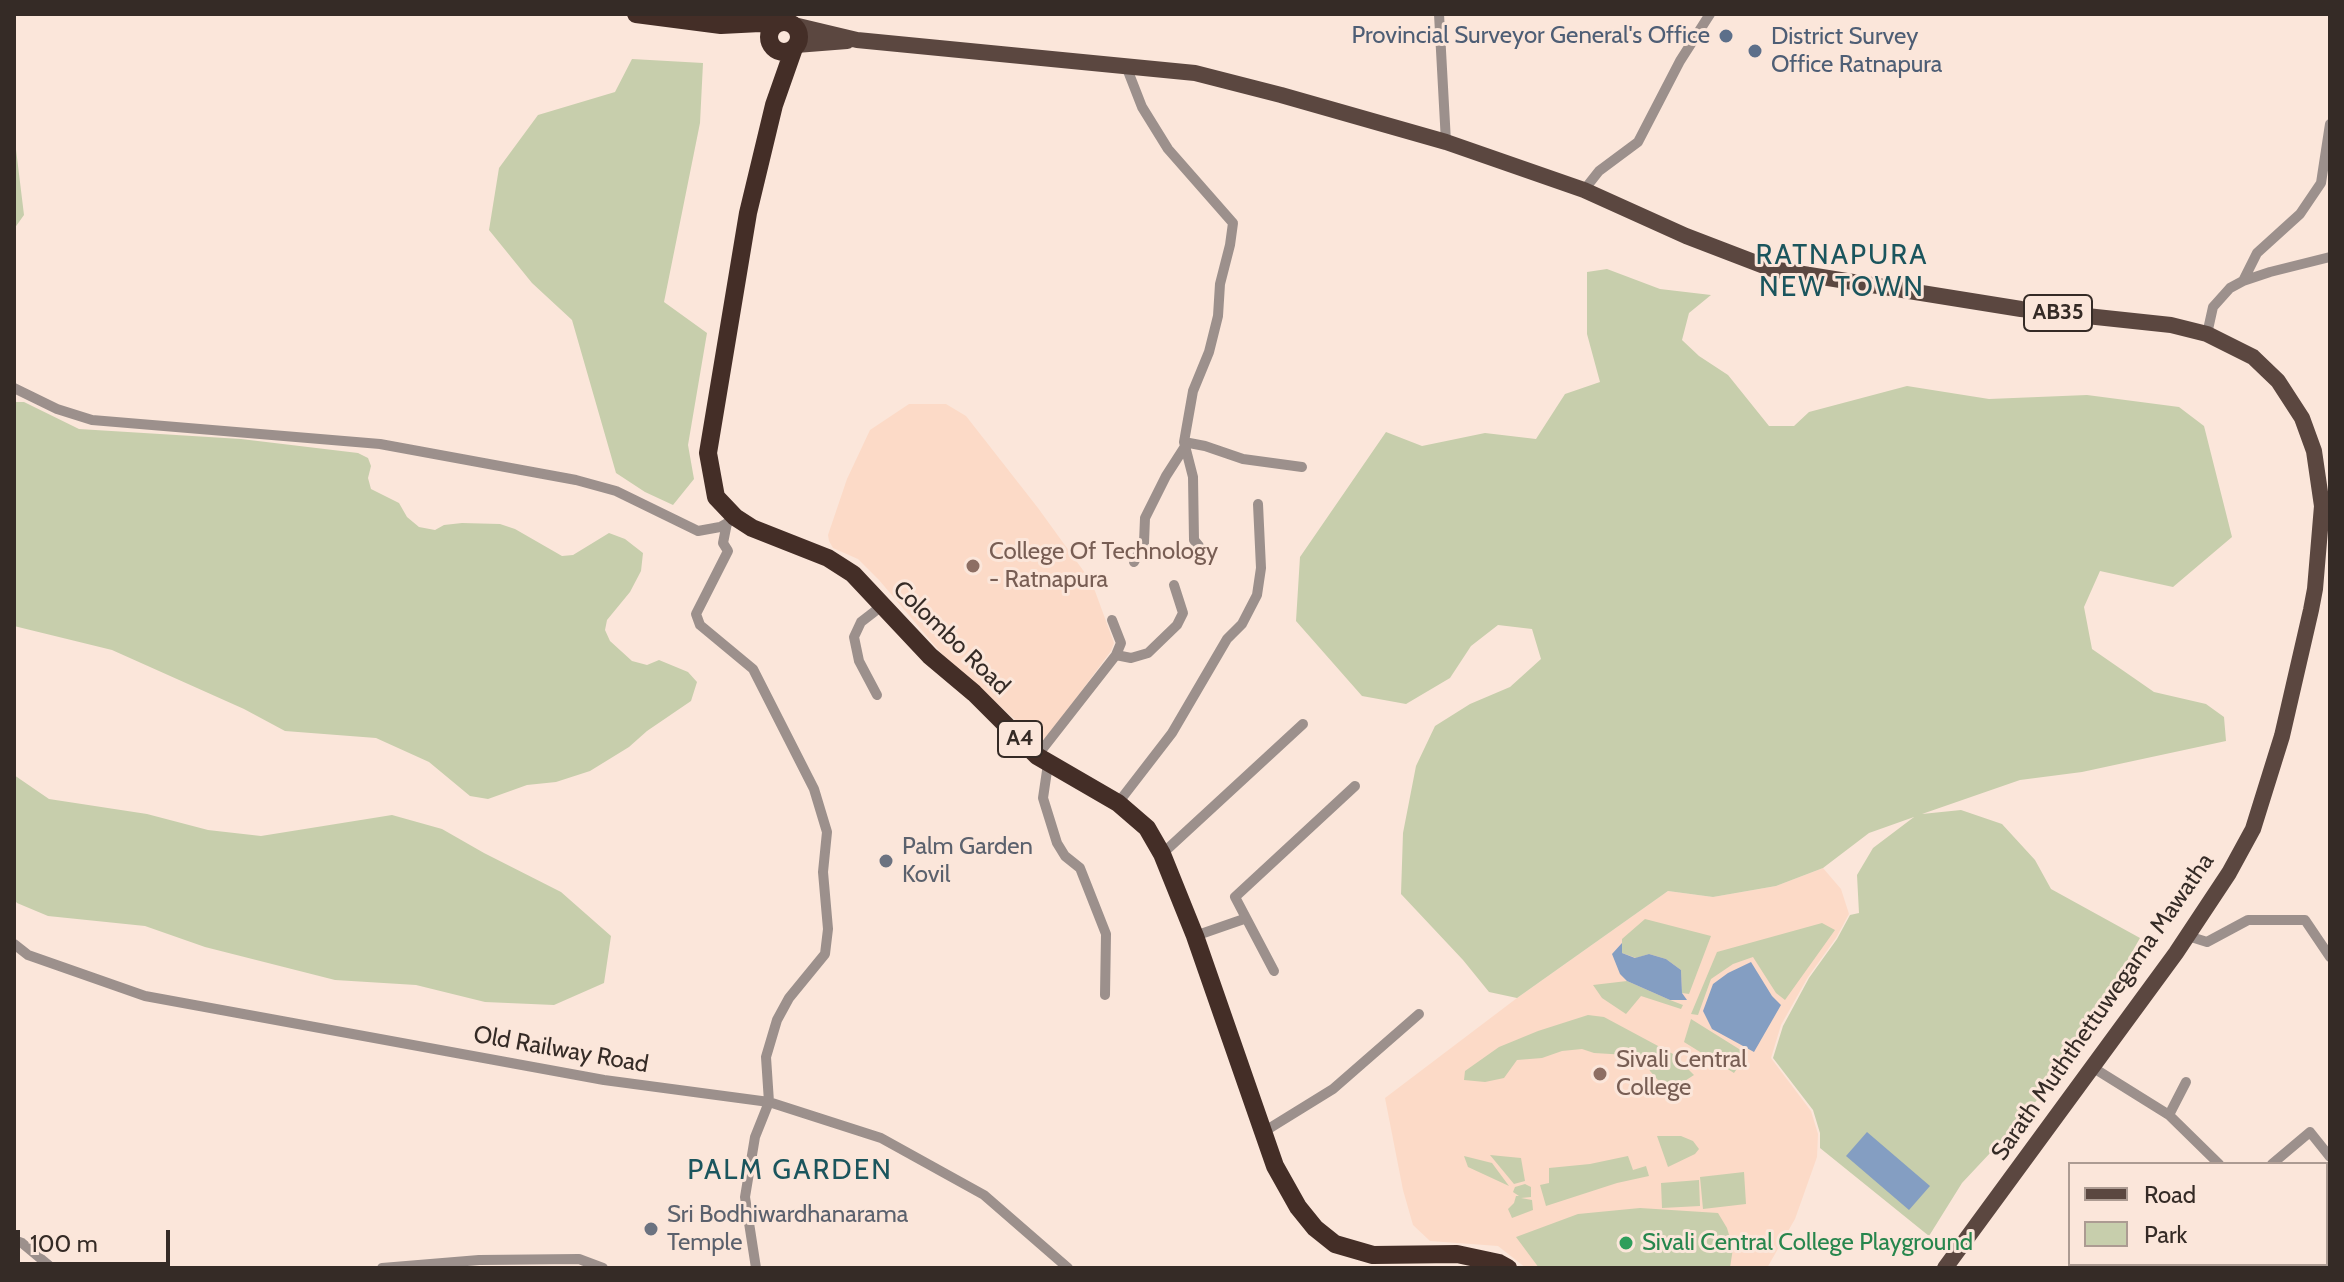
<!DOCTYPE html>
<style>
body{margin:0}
#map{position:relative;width:2344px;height:1282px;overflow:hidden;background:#fbe6da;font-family:Cabin,sans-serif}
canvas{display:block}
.frame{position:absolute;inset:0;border:16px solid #352b26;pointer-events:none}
.legend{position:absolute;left:2068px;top:1162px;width:260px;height:104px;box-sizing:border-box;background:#fbe6da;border:2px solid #ac9b92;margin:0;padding:10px 14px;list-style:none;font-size:24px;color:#352b26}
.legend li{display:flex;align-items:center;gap:16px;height:40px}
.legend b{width:40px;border:2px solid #ac9b92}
.scale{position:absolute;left:16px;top:1230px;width:154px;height:36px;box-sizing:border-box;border:4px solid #352b26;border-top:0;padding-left:10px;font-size:24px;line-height:28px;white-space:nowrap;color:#352b26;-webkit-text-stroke:6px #fbe6da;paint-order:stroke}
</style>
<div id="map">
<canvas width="2344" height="1282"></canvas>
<div class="frame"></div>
<ul class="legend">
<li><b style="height:10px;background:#5b4740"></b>Road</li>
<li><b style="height:22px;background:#c7ceac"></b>Park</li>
</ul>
<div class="scale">100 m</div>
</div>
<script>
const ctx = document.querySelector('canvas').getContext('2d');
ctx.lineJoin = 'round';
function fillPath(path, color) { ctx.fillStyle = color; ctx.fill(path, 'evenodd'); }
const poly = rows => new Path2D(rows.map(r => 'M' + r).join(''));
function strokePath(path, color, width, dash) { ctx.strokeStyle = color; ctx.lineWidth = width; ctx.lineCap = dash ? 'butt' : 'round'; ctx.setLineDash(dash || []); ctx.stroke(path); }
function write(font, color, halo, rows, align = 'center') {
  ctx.font = font + ' Cabin,sans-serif'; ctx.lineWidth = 6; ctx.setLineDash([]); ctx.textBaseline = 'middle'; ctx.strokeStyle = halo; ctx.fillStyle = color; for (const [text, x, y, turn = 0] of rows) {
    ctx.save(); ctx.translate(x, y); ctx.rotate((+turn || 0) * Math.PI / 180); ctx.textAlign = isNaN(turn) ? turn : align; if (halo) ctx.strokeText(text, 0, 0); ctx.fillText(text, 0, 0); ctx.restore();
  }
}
const built = poly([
 [909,404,946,404,966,416,1038,508,1085,573,1095,591,1114,643,1111,651,1046,739,1041,740,1033,736,978,686,953,667,879,580,858,559,833,548,829,541,828,535,847,479,870,430],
 [1823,868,1841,889,1849,914,1836,938,1808,977,1781,1025,1771,1058,1811,1111,1818,1134,1817,1157,1795,1219,1767,1268,1526,1268,1498,1246,1430,1241,1413,1225,1403,1190,1385,1098,1517,998,1668,891,1713,897,1776,886]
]);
const green = poly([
 [632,59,703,63,700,123,664,302,707,333,688,445,694,479,673,505,645,492,616,473,572,320,532,283,489,230,499,168,538,115,615,92],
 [14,133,24,215,14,229],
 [1607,269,1660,289,1711,295,1689,313,1682,340,1699,356,1728,375,1769,426,1794,426,1809,412,1907,386,1989,399,2087,395,2179,407,2204,426,2232,537,2173,587,2100,571,2084,607,2092,649,2154,692,2206,704,2224,717,2226,741,2082,772,2020,780,1922,814,1961,810,2002,824,2035,860,2051,889,2140,938,2093,1021,2059,1072,2021,1120,1962,1183,1929,1236,1820,1148,1820,1133,1813,1110,1773,1058,1783,1026,1809,978,1837,939,1850,915,1859,913,1857,875,1873,848,1914,817,1869,833,1823,868,1776,886,1713,897,1668,891,1517,998,1489,992,1463,960,1401,894,1403,833,1416,766,1435,726,1470,704,1510,687,1541,659,1532,629,1498,625,1471,646,1450,678,1406,704,1362,696,1296,621,1300,557,1386,432,1422,446,1485,433,1536,439,1565,394,1600,382,1587,334,1587,272],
 [14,402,24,402,79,429,241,439,358,453,368,458,371,466,368,478,371,489,399,503,407,517,419,527,435,530,444,525,462,523,500,524,515,529,562,556,573,555,609,533,625,539,643,553,641,571,630,592,607,620,605,630,610,641,632,661,647,665,659,660,688,672,697,682,691,701,647,731,629,747,590,771,556,782,527,785,488,799,470,796,429,762,376,738,285,731,244,709,112,650,14,626],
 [14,775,49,799,147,814,208,830,261,836,392,815,442,829,484,853,561,892,611,936,604,983,554,1005,485,1002,416,985,335,980,205,947,145,926,48,916,17,903,14,899],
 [1645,919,1711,936,1689,994,1682,993,1681,970,1666,959,1649,954,1636,958,1622,953,1622,939],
 [1822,923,1835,930,1785,1000,1776,993,1753,957,1733,964,1711,979,1698,1015,1691,1014,1717,952],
 [1627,981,1670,1000,1683,1005,1681,1009,1641,996,1626,1014,1602,998,1593,985],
 [1588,1015,1604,1017,1673,1054,1694,1075,1677,1086,1664,1087,1650,1071,1644,1056,1594,1053,1582,1049,1562,1051,1542,1058,1517,1060,1504,1078,1485,1082,1464,1080,1465,1071,1499,1047,1538,1031],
 [1691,1019,1747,1054,1734,1073,1684,1042],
 [1657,1136,1681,1136,1693,1141,1699,1149,1695,1154,1668,1167],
 [1490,1155,1521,1158,1525,1181,1514,1184],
 [1464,1156,1492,1163,1509,1186,1468,1167],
 [1628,1156,1633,1170,1646,1166,1649,1176,1617,1183,1546,1206,1540,1185,1549,1183,1549,1168,1590,1164],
 [1744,1172,1746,1204,1703,1209,1700,1177],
 [1699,1180,1700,1206,1662,1208,1661,1183],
 [1525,1184,1531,1187,1531,1197,1521,1198,1532,1200,1533,1210,1512,1218,1508,1209,1514,1203,1516,1196,1519,1196,1513,1192,1515,1187],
 [1640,1208,1718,1213,1727,1228,1733,1248,1730,1268,1539,1268,1516,1237,1578,1214]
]);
const water = poly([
 [1622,943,1622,953,1635,958,1649,954,1666,959,1681,970,1682,993,1687,1000,1670,1000,1627,981,1620,974,1612,954],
 [1751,962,1772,996,1781,1005,1754,1052,1712,1029,1703,1011,1713,984,1728,973],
 [1867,1132,1930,1186,1909,1210,1846,1156]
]);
const street = poly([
 [1439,14,1446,142],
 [1126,66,1142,107,1168,149,1233,223,1230,245,1220,284,1218,316,1209,352,1193,391,1184,442,1193,477,1194,540,1199,546],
 [1584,190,1599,171,1638,142,1680,61,1710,14],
 [2243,281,2257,253,2300,214,2321,183,2330,124],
 [2207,334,2213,307,2230,288,2243,281,2270,272,2330,257],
 [14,388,57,409,92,420,380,444,576,480,616,491,698,531,720,527,729,522],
 [1184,442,1205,446,1243,459,1302,467],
 [727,523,723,543,728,551,696,614,700,625,753,669,814,789,827,832,823,872,828,929,825,954,789,998,777,1020,766,1057,769,1102,755,1137,745,1197,756,1268],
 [1134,562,1144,543,1145,518,1166,476,1184,448],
 [1112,620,1121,643,1116,655],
 [877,695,859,661,854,637,861,622,883,605],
 [1037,756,1116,655,1131,658,1148,653,1177,625,1183,613,1174,585],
 [1048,764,1043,798,1057,843,1065,856,1080,868,1106,934,1105,995],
 [1118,803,1172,733,1227,639,1242,624,1257,595,1261,568,1258,504],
 [1162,854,1303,724],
 [1195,936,1244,919],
 [2188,936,2207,942,2248,920,2305,920,2330,957],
 [14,944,28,955,145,996,604,1080,769,1102,881,1138,984,1195,1068,1268],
 [1274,971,1235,897,1355,786],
 [2092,1067,2169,1115,2186,1082],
 [2169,1115,2219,1164],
 [1265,1131,1333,1089,1419,1014],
 [2272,1164,2310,1132,2330,1157],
 [14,1240,22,1243,52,1268],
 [382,1268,479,1260,579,1259,603,1268]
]);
const primary = poly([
 [794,25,857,40,1195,73,1281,95,1446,142,1584,190,1686,236,1772,269,2021,309,2171,325,2207,334,2253,357,2278,381,2302,418,2314,451,2322,506,2315,589,2311,610,2282,736,2253,829,2229,873,2176,953,1945,1268],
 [796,45,847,41]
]);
const highway = poly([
 [636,14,721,25,780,22],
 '769 37a15 15 0 1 1 30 0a15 15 0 1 1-30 0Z',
 [794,48,774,105,748,213,708,453,716,497,735,517,752,528,828,558,853,574,930,656,974,693,1037,756,1118,803,1147,828,1162,854,1195,936,1275,1166,1298,1207,1315,1228,1335,1244,1373,1255,1457,1254,1499,1263,1508,1268]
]);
const markers = [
 [1726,36,8,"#5c6f8a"],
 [1755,51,8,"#5c6f8a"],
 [973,566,8,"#8d6e63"],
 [886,861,8,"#6b7280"],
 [1600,1074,8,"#8d6e63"],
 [651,1229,8,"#6b7280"],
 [1626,1243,8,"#2e9e5b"]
];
const shields = [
 [2058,313,68],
 [1020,739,44]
];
const shieldNames = [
 ["AB35",2058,313],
 ["A4",1020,739]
];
const serviceNames = [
 ["Provincial Surveyor General's Office",1710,36],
 ["District Survey",1771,37,"left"],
 ["Office Ratnapura",1771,65,"left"]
];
const educationNames = [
 ["College Of Technology",989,552],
 ["- Ratnapura",989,580],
 ["Sivali Central",1616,1060],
 ["College",1616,1088]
];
const streetNames = [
 ["Colombo Road",951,638,44],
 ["Sarath Muththettuwegama Mawatha",2103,1007,-55],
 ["Old Railway Road",561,1050,10]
];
const worshipNames = [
 ["Palm Garden",902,847],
 ["Kovil",902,875],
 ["Sri Bodhiwardhanarama",667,1215],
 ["Temple",667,1243]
];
const leisureNames = [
 ["Sivali Central College Playground",1642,1243]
];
const quarterNames = [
 ["RATNAPURA",1842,256],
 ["NEW TOWN",1842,288],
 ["PALM GARDEN",790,1171]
];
fillPath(built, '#fcdac7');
fillPath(green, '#c7ceac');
fillPath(water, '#849ec2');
strokePath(street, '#9c908c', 10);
strokePath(primary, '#5b4740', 16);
strokePath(highway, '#442e27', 18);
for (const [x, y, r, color] of markers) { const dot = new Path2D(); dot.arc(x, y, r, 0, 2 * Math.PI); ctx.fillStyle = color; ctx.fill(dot); strokePath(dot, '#fbe6da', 3); }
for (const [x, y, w] of shields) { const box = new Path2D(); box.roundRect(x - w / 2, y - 18, w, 36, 6); ctx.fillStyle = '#fbe6da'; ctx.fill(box); strokePath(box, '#352b26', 2); }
write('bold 22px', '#352b26', null, shieldNames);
write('24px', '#4e5e75', '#fbe6da', serviceNames, 'right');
write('24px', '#785e54', '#fbe6da', educationNames, 'left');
write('24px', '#352b26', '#fbe6da', streetNames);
write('24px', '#5b616d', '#fbe6da', worshipNames, 'left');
write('24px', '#27864d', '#fbe6da', leisureNames, 'left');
ctx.letterSpacing = '2px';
write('28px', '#1b555d', '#fbe6da', quarterNames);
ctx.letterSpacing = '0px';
</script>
